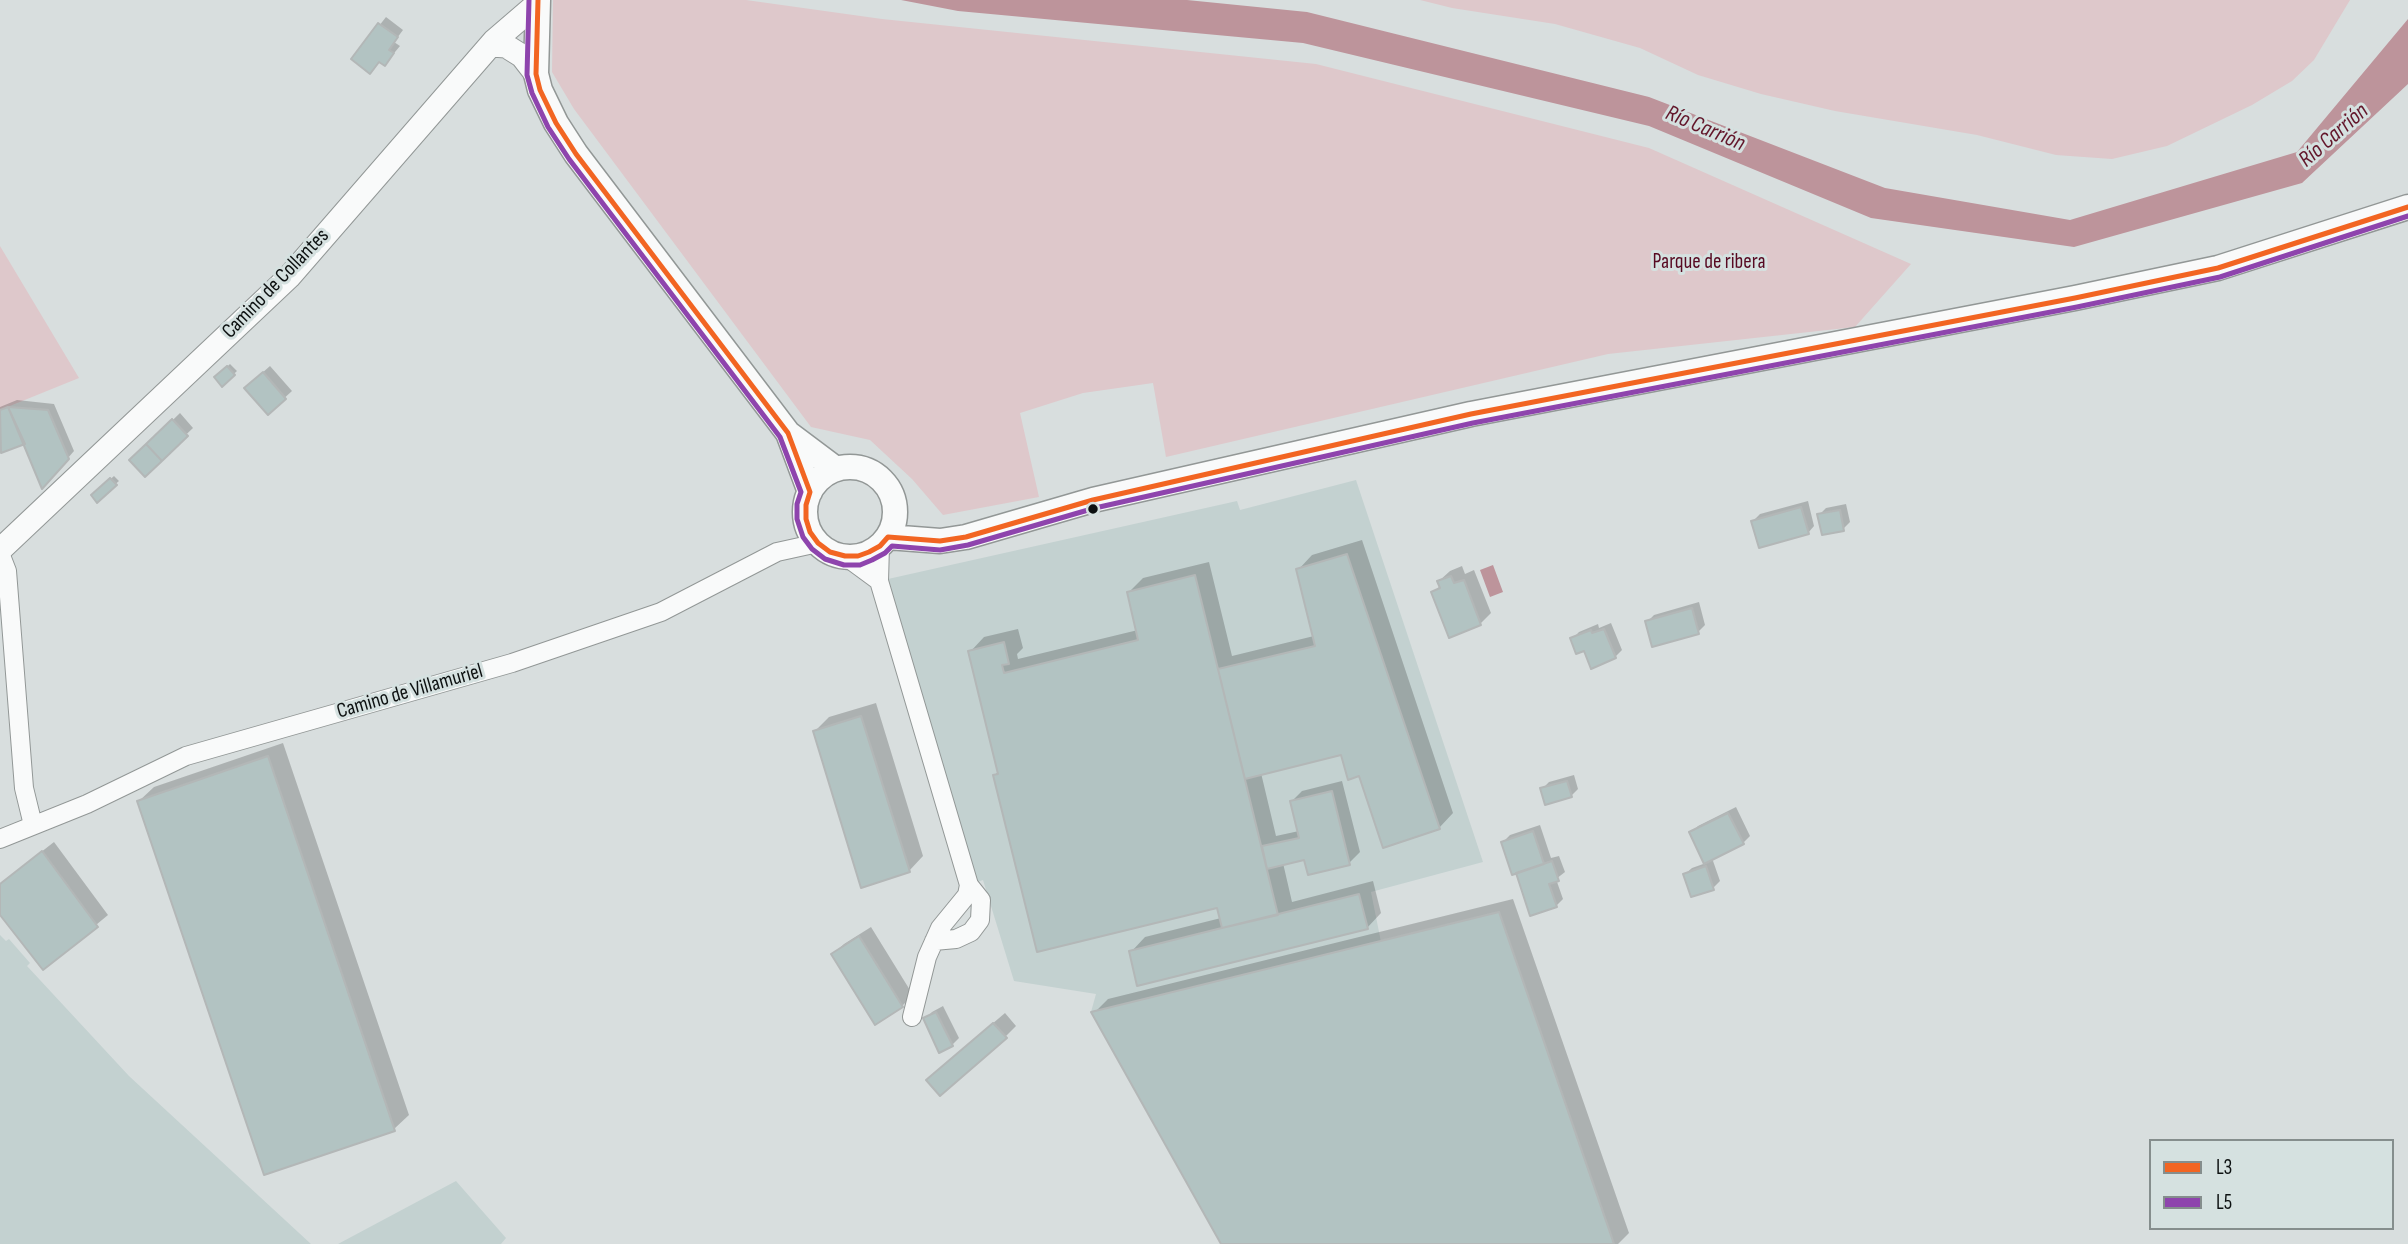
<!DOCTYPE html>
<meta charset="utf-8">
<style>
body{margin:0}
#map{position:relative;width:2408px;height:1244px;overflow:hidden;background:#d8dede;font-family:"Sofia Sans Condensed",sans-serif}
canvas{display:block}
.legend{position:absolute;left:2149px;top:1139px;width:245px;height:91px;box-sizing:border-box;background:#d5e1e0;border:2px solid #858e8d;margin:0;padding:9px 12px;list-style:none;font-size:21px;color:#0d1111}
.legend li{display:flex;align-items:center;gap:14px;height:35px}
.legend b{width:35px;border:2px solid #858e8d}
</style>
<div id="map">
<canvas width="2408" height="1244"></canvas>
<ul class="legend">
<li><b style="height:9px;background:#f26522"></b>L3</li>
<li><b style="height:9px;background:#8e44ad"></b>L5</li>
</ul>
</div>
<script>
const ctx = document.querySelector('canvas').getContext('2d');
ctx.lineJoin = 'round';
function fillPath(path, color) { ctx.fillStyle = color; ctx.fill(path, 'evenodd'); }
const poly = rows => new Path2D(rows.map(r => 'M' + r).join(''));
function strokePath(path, color, width, dash) { ctx.strokeStyle = color; ctx.lineWidth = width; ctx.lineCap = dash ? 'butt' : 'round'; ctx.setLineDash(dash || []); ctx.stroke(path); }
function write(font, color, halo, rows, align = 'center') {
  ctx.font = font + ' "Sofia Sans Condensed",sans-serif'; ctx.lineWidth = 6; ctx.setLineDash([]); ctx.textBaseline = 'middle'; ctx.strokeStyle = halo; ctx.fillStyle = color; for (const [text, x, y, turn = 0] of rows) {
    ctx.save(); ctx.translate(x, y); ctx.rotate((+turn || 0) * Math.PI / 180); ctx.textAlign = isNaN(turn) ? turn : align; if (halo) ctx.strokeText(text, 0, 0); ctx.fillText(text, 0, 0); ctx.restore();
  }
}
const built = poly([
 [1356,480,1483,862,1371,892,1381,942,1091,1012,1096,994,1014,981,983,880,969,885,879,581,1237,501,1240,510],
 [0,935,6,941,9,939,30,963,27,966,129,1076,311,1244,0,1244],
 [456,1181,506,1238,501,1244,338,1244]
]);
const green = poly([
 [553,0,746,0,882,19,1316,64,1649,148,1911,264,1855,327,1608,354,1166,457,1153,383,1083,393,1020,413,1039,497,943,515,912,479,870,440,811,427,574,109,552,72],
 [1420,0,2350,0,2314,60,2292,81,2252,105,2167,146,2112,159,2056,155,1977,135,1835,111,1761,94,1698,75,1640,48,1555,24,1452,8],
 [0,246,79,378,0,410]
]);
const water = poly([
 [901,0,1187,0,1307,12,1649,97,1885,188,2070,220,2297,152,2408,19,2408,84,2302,183,2074,247,1871,218,1649,126,1303,43,958,11],
 [1493,565,1503,592,1490,597,1480,570]
]);
const shadow = poly([
 [386,17,403,30,394,42,400,46,385,64,380,61,370,72,353,59],
 [230,364,237,371,223,384,216,377],
 [270,366,292,391,268,413,253,381],
 [17,400,54,404,74,451,49,480,26,441,2,450,0,445,0,407],
 [180,413,193,428,145,474,132,460],
 [114,476,119,481,97,500,93,495],
 [1808,501,1814,526,1808,533,1753,521,1760,514],
 [1846,504,1850,522,1843,529,1819,515,1826,508],
 [1362,540,1453,813,1439,828,1360,774,1343,753,1261,773,1276,836,1299,831,1292,801,1302,791,1342,781,1360,852,1349,863,1305,858,1283,863,1292,902,1373,881,1381,913,1367,928,1131,952,1145,937,1221,918,1218,906,995,775,999,771,970,652,984,637,1018,629,1023,648,1017,654,1018,659,1138,630,1129,592,1143,578,1209,562,1232,656,1314,636,1298,570,1312,555],
 [1462,566,1465,574,1474,570,1491,613,1480,624,1434,592,1441,585,1439,581,1450,571],
 [1699,602,1705,625,1698,632,1647,622,1654,615],
 [1611,623,1622,650,1615,657,1572,639,1579,632,1598,624,1599,628],
 [876,703,923,856,909,871,815,731,829,717],
 [283,743,409,1115,394,1129,139,801,154,787],
 [1574,775,1578,789,1571,796,1542,789,1549,782],
 [1736,807,1750,836,1743,843,1712,858,1720,881,1713,888,1685,874,1692,868,1706,863,1691,833,1698,826],
 [1540,825,1551,858,1559,856,1565,872,1556,879,1563,899,1556,906,1517,871,1503,842,1510,835],
 [54,842,108,915,44,968,0,912,0,884],
 [1513,899,1629,1233,1618,1244,1223,1244,1094,1013,1108,999],
 [871,927,913,995,902,1006,833,954,844,944],
 [943,1006,959,1038,952,1045,925,1019,932,1012],
 [1005,1013,1016,1026,1005,1037,939,1069]
]);
const building = poly([
 [378,23,398,37,389,50,394,53,385,66,379,62,370,74,351,59,378,23],
 [227,366,235,375,222,387,214,377,227,366],
 [263,372,286,399,268,415,244,388,263,372],
 [8,407,25,444,1,453,0,410,8,407],
 [8,407,48,410,69,459,42,489,8,407],
 [172,419,188,436,162,461,146,444,172,419],
 [146,444,162,461,145,477,129,460,146,444],
 [110,478,117,485,97,503,91,495,110,478],
 [1801,507,1809,534,1759,548,1751,521,1801,507],
 [1840,510,1844,531,1822,535,1817,514,1840,510],
 [1347,554,1440,829,1383,848,1359,776,1348,780,1341,755,1245,779,1218,669,1315,646,1296,569,1347,554],
 [1195,575,1278,915,1222,928,1217,908,1037,952,993,775,998,774,968,651,1004,642,1009,664,1002,665,1004,673,1138,640,1127,592,1195,575],
 [1451,576,1454,583,1464,580,1481,625,1449,638,1431,592,1440,588,1437,581,1451,576],
 [1692,608,1699,634,1652,647,1645,621,1692,608],
 [1604,629,1616,658,1591,669,1584,651,1576,654,1570,638,1591,630,1592,633,1604,629],
 [861,716,910,872,861,888,813,731,861,716],
 [268,756,395,1131,264,1175,137,801,268,756],
 [1567,781,1572,797,1545,805,1540,788,1567,781],
 [1332,791,1350,865,1308,875,1304,860,1267,869,1262,846,1299,838,1290,801,1332,791],
 [1728,813,1744,844,1704,864,1689,832,1728,813],
 [1533,831,1544,864,1512,875,1501,842,1533,831],
 [42,851,98,927,43,970,0,915,0,884,42,851],
 [1552,861,1559,881,1549,884,1557,907,1530,916,1516,873,1552,861],
 [1706,866,1714,890,1691,897,1683,874,1706,866],
 [1359,894,1368,929,1137,986,1129,951,1359,894],
 [1499,912,1614,1244,1221,1244,1091,1012,1499,912],
 [859,936,903,1007,875,1025,831,954,859,936],
 [936,1012,953,1046,939,1053,923,1018,936,1012],
 [993,1023,1007,1038,940,1096,926,1080,993,1023]
]);
const minor = poly([
 [880,546,879,581,969,885,967,895,940,928,927,957,912,1017],
 [0,553,7,571,24,788,33,825],
 [845,556,879,581],
 [0,839,87,804,186,756,512,663,661,612,777,552,818,543],
 [934,941,956,939,971,932,980,920,981,900,969,885]
]);
const tertiary = poly([
 [491,45,506,46,522,56,536,74],
 [0,550,289,277,494,41,537,4]
]);
const secondary = poly([
 [538,0,536,74,540,90,556,123,576,154,788,433,810,492],
 [788,433,836,469],
 '805 512a45 45 0 1 1 90 0a45 45 0 1 1-90 0Z',
 [888,537,940,541,966,537,1093,500,1471,414,2075,298,2218,268,2408,207]
]);
const bus1 = poly([
 [538,0,536,74,540,90,556,123,576,154,788,433,810,492,806,505,806,519,810,532,818,543,830,552,845,556,858,556,869,552,880,546,888,537,940,541,966,537,1093,500,1471,414,2075,298,2218,268,2408,207]
]);
const bus2 = poly([
 [529,0,527,75,532,93,548,127,569,159,780,437,801,492,797,504,797,519,803,537,812,549,825,559,844,565,860,565,872,560,885,553,892,546,940,550,968,545,1095,508,1473,423,2077,307,2220,277,2408,216]
]);
const markers = [
 [1093,509,6,"#0d1111"]
];
const parkNames = [
 ["Parque de ribera",1709,263]
];
const streetNames = [
 ["Camino de Collantes",276,284,-46],
 ["Camino de Villamuriel",410,692,-16]
];
const waterNames = [
 ["Río Carrión",1705,129,23],
 ["Río Carrión",2334,136,-41]
];
fillPath(built, '#c3d1d0');
fillPath(green, '#dec8cb');
fillPath(water, '#bd949b');
fillPath(shadow, '#0003');
fillPath(building, '#b2c3c2');
strokePath(building, '#b3b7b7', 2);
strokePath(minor, '#929796', 20);
strokePath(tertiary, '#929796', 25);
strokePath(secondary, '#929796', 27);
strokePath(minor, '#f9fafa', 18);
strokePath(tertiary, '#f9fafa', 23);
strokePath(secondary, '#f9fafa', 24);
strokePath(bus1, '#f26522', 5);
strokePath(bus2, '#8e44ad', 5);
for (const [x, y, r, color] of markers) { const dot = new Path2D(); dot.arc(x, y, r, 0, 2 * Math.PI); ctx.fillStyle = color; ctx.fill(dot); strokePath(dot, '#d5e1e0', 2.5); }
write('21px', '#570a22', '#d5e1e0', parkNames);
write('21px', '#0d1111', '#d5e1e0', streetNames);
write('italic 23px', '#63172b', '#d5e1e0', waterNames);
</script>
